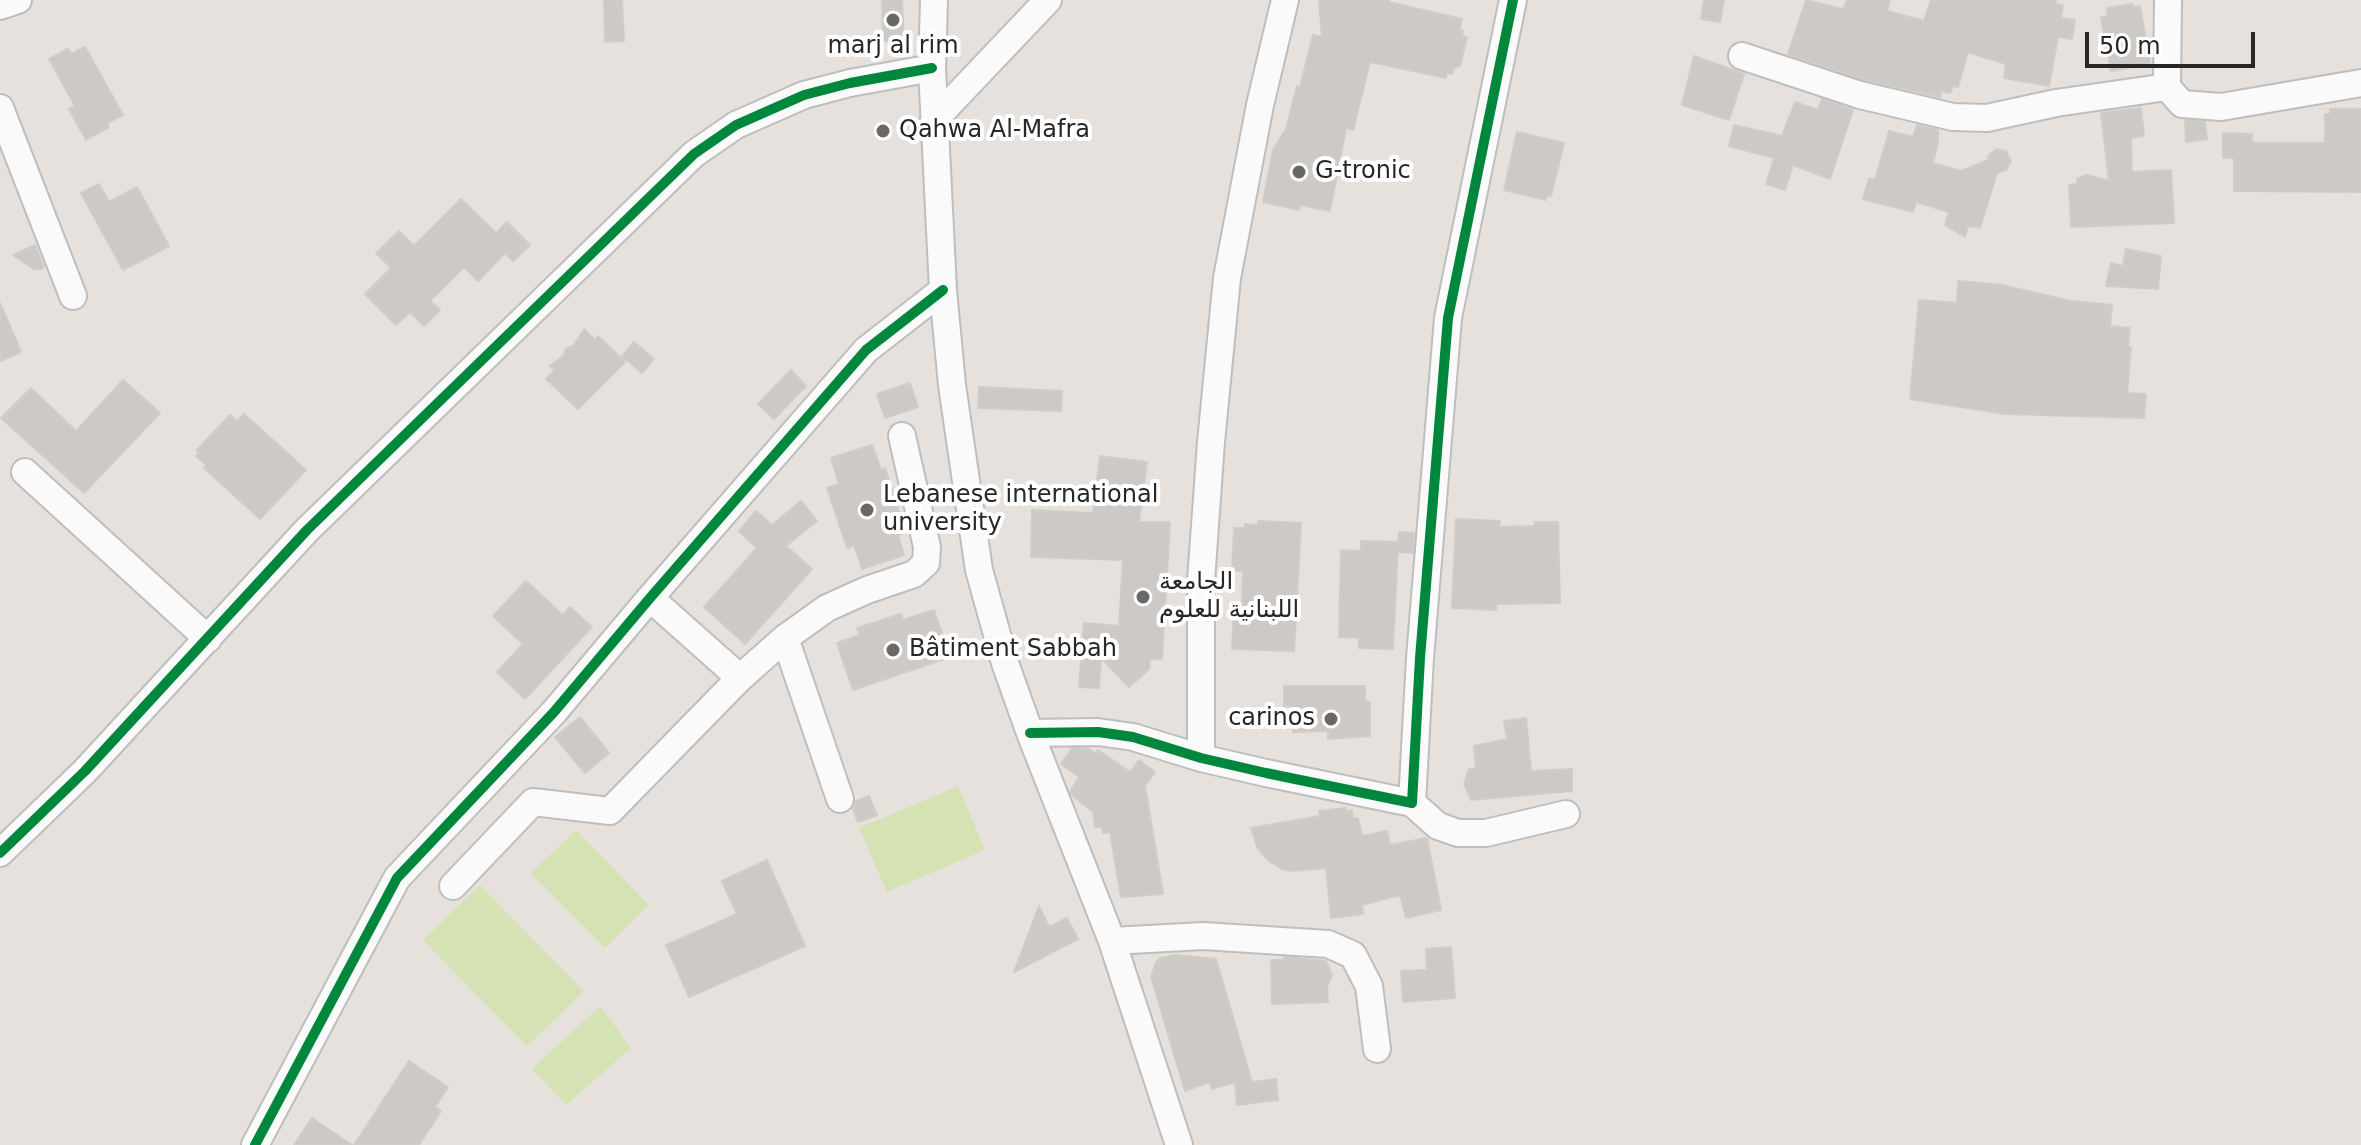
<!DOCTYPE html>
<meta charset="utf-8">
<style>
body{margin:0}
#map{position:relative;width:2361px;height:1145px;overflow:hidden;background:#e6e1dc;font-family:"DejaVu Sans",sans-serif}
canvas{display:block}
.scale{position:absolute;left:2085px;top:32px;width:170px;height:36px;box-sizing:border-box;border:4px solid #272727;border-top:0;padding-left:10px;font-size:24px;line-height:28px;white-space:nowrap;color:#272727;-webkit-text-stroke:6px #fff;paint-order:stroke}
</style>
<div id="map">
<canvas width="2361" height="1145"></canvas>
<div class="scale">50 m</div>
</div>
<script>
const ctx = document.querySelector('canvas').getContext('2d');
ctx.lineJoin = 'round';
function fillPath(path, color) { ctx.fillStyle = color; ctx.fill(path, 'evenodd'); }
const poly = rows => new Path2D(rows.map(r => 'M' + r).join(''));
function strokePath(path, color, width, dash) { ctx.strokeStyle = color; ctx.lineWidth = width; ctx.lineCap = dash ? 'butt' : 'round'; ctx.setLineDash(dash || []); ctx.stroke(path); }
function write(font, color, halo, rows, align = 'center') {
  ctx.font = font + ' "DejaVu Sans",Cairo,sans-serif'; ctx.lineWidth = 8; ctx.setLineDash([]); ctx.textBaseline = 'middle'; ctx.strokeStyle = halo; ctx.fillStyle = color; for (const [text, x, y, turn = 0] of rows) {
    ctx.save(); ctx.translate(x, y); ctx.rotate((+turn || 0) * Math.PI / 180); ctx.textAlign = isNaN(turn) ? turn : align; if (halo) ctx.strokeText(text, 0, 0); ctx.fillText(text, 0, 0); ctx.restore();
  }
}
const pitch = poly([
 [958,786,985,850,887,892,859,828],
 [576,830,649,905,605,948,531,873],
 [480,885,584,991,527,1046,423,940],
 [600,1006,631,1048,566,1105,532,1069]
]);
const building = poly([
 [604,0,622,0,624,41,605,42,604,0],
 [882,0,902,0,904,40,883,41,882,0],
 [1319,0,1389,0,1389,2,1462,19,1459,30,1463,31,1462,36,1467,37,1460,66,1454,68,1452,74,1447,73,1446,78,1370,62,1353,130,1346,128,1330,211,1300,205,1299,210,1263,202,1273,150,1286,129,1297,86,1300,87,1313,35,1322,37,1319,0],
 [1704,0,1724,0,1720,22,1701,19,1704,0],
 [1806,0,1843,9,1847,0,1890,0,1887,11,1924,21,1931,0,2056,0,2055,4,2063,5,2061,18,2075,20,2072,39,2058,37,2049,86,2004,78,2006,64,1968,52,1958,87,1953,86,1950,93,1942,91,1940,97,1864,80,1788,54,1806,0],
 [2132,4,2133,7,2140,6,2150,64,2111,71,2101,17,2108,16,2107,8,2132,4],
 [85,47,123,115,107,123,109,127,86,140,69,109,75,106,49,59,68,49,71,54,85,47],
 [1694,56,1744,74,1729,120,1682,105,1694,56],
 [1822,99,1853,110,1830,179,1793,165,1785,190,1766,184,1774,158,1729,146,1734,125,1782,136,1795,102,1818,110,1822,99],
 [2141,108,2144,136,2131,138,2132,172,2171,170,2174,223,2071,227,2069,185,2077,184,2077,179,2087,175,2109,181,2101,113,2141,108],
 [2330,109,2361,109,2361,192,2234,191,2234,158,2223,158,2223,133,2252,134,2252,143,2325,143,2325,114,2330,114,2330,109],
 [2185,120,2205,122,2207,139,2186,142,2185,120],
 [1917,125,1938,130,1938,143,1933,163,1961,171,1988,160,1988,156,1996,149,2006,151,2011,161,2006,170,1997,173,1980,228,1968,226,1965,237,1945,225,1949,212,1916,202,1913,212,1863,199,1869,178,1875,180,1889,131,1913,137,1917,125],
 [1517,132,1564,143,1551,196,1547,195,1546,200,1504,190,1517,132],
 [99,184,109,202,137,187,169,246,123,270,81,193,99,184],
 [461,199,496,233,507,222,530,245,513,261,505,253,478,281,464,267,430,301,440,310,424,326,410,312,396,325,365,294,391,268,376,253,399,231,414,246,461,199],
 [35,245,44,267,41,269,34,269,13,255,35,245],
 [2126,249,2161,256,2158,289,2106,286,2111,263,2123,266,2126,249],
 [1958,281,2002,285,2071,301,2112,305,2110,326,2130,328,2128,347,2131,347,2127,393,2146,394,2144,418,2005,414,1910,399,1919,300,1957,303,1958,281],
 [0,303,21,352,0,361,0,303],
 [584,329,595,340,598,336,625,362,578,409,546,379,555,370,550,366,563,356,566,349,574,345,584,329],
 [634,342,654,359,642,373,622,356,634,342],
 [791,370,806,386,774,419,758,404,791,370],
 [123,380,160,413,84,493,1,418,31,388,76,431,123,380],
 [910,383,918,407,885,418,877,394,910,383],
 [979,387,1062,391,1061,411,978,408,979,387],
 [244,414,306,470,260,519,204,468,206,465,196,456,199,453,197,450,230,415,237,421,244,414],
 [872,445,881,470,885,468,906,532,898,535,904,555,862,569,854,545,847,548,827,488,839,484,831,458,872,445],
 [1100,456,1147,462,1139,522,1170,522,1162,659,1150,659,1149,669,1129,687,1101,658,1099,688,1079,687,1084,623,1119,626,1123,560,1031,557,1032,510,1093,513,1100,456],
 [801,501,817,521,786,546,812,569,745,644,704,607,757,548,739,531,756,511,772,525,801,501],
 [1456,519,1500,521,1499,527,1535,526,1535,522,1558,522,1560,603,1496,604,1496,610,1452,608,1456,519],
 [1258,521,1301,523,1294,651,1232,649,1234,605,1242,605,1243,571,1232,571,1234,528,1245,528,1245,524,1258,525,1258,521],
 [1399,532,1414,533,1413,553,1398,552,1399,532],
 [1361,541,1398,542,1393,649,1359,648,1359,638,1339,637,1341,550,1361,551,1361,541],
 [526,581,563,615,570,607,592,627,525,699,497,672,523,644,493,616,526,581],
 [934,610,950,657,853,690,837,643,860,635,857,628,901,614,903,620,934,610],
 [1284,686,1365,686,1365,701,1370,702,1370,736,1328,739,1328,731,1293,732,1293,706,1284,706,1284,686],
 [580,717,609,753,585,773,555,737,580,717],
 [1526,718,1531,771,1572,769,1572,791,1471,800,1464,784,1469,769,1476,769,1474,746,1507,739,1504,721,1526,718],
 [1072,748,1088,748,1096,754,1098,750,1130,772,1139,760,1155,772,1145,786,1163,894,1121,897,1110,832,1103,833,1102,827,1095,827,1093,812,1072,795,1070,792,1079,777,1061,764,1072,748],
 [869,796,877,815,858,822,853,809,856,801,869,796],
 [1346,808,1346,811,1352,810,1353,819,1358,818,1362,836,1387,831,1390,845,1427,838,1441,910,1406,918,1400,895,1362,905,1363,914,1331,918,1326,868,1293,871,1282,869,1269,861,1258,849,1251,828,1320,816,1319,811,1346,808],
 [767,860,805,946,689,997,666,945,737,914,722,881,767,860],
 [1039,906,1049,927,1067,918,1078,939,1014,972,1039,906],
 [1451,947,1455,998,1403,1002,1401,971,1427,970,1426,949,1451,947],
 [1176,955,1216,959,1252,1082,1276,1079,1278,1100,1237,1105,1235,1082,1212,1089,1209,1082,1185,1091,1151,977,1156,962,1160,958,1176,955],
 [1284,957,1326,961,1332,975,1327,987,1328,1002,1272,1004,1271,960,1284,960,1284,957],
 [409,1061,448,1087,435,1107,441,1111,419,1145,354,1145,409,1061],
 [312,1118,352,1145,294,1145,312,1118]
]);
const minor = poly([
 [934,0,932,68,943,290,952,385,979,570,1005,663,1030,733,1112,941,1179,1145],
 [2168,0,2167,87,2182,104,2221,107,2361,83],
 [0,6,18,0],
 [1742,56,1860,95,1953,117,1987,118,2056,103,2167,87],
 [0,108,73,296],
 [934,120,1048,0],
 [25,472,208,639],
 [650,598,740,678],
 [785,638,840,799],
 [1030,733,1098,732,1133,737,1201,758,1266,773,1412,803,1420,658,1448,318,1513,0],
 [1201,758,1201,581,1211,442,1227,278,1260,105,1285,0],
 [1412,803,1438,826,1458,833,1486,833,1566,814],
 [0,853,85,771,307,530,694,154,736,125,804,95,850,83,932,68],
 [453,886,533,802,610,811,740,678,785,638,827,608,867,590,914,574,926,563,927,547,902,436],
 [1112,941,1203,936,1328,944,1353,955,1369,986,1377,1049],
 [255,1145,397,878,554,712,650,598,866,350,943,290]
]);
const cycleway = poly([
 [1030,733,1098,732,1133,737,1201,758,1266,773,1412,803,1420,658,1448,318,1513,0],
 [0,853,85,771,307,530,694,154,736,125,804,95,850,83,932,68],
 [255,1145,397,878,554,712,650,598,866,350,943,290]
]);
const markers = [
 [893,20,8,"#6a6866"],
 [883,131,8,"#6a6866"],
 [1299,172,8,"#6a6866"],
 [867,510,8,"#6a6866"],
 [1143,597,8,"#6a6866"],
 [893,650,8,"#6a6866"],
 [1331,719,8,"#6a6866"]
];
const poiNames = [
 ["marj al rim",893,47,"center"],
 ["Qahwa Al-Mafra",899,131],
 ["G-tronic",1315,172],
 ["Lebanese international",883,496],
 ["university",883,524],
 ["الجامعة",1159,583],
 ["اللبنانية للعلوم",1159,611],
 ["Bâtiment Sabbah",909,650],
 ["carinos",1315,719,"right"]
];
fillPath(pitch, '#d5e3b4');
fillPath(building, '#ccc9c6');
strokePath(building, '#d0cdc9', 2);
strokePath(minor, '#bfbebe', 30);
strokePath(minor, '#fbfafa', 26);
strokePath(cycleway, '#00873e', 10);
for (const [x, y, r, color] of markers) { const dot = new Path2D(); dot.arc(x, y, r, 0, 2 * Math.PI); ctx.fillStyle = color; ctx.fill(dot); strokePath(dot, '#fff', 3); }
write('24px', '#272727', '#fff', poiNames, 'left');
</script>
